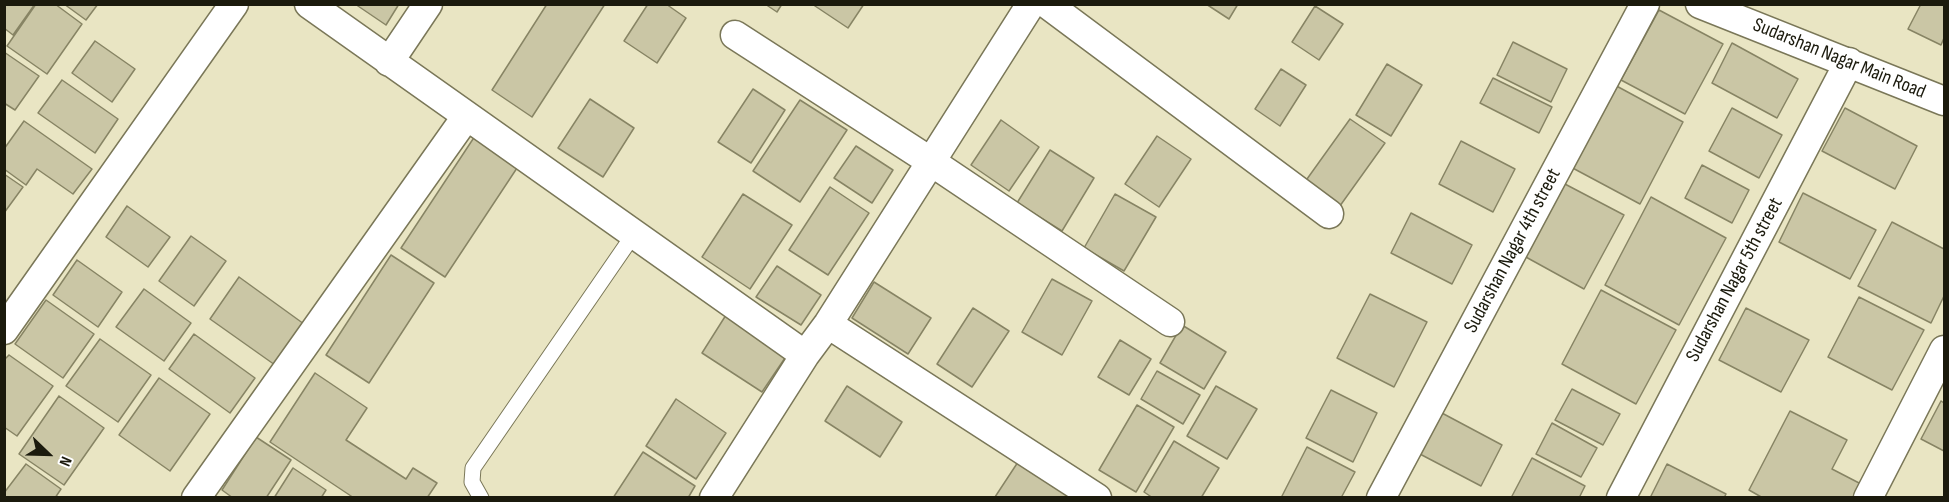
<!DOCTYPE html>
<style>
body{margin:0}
#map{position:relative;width:1949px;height:502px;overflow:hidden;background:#e9e5c3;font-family:"Sofia Sans Condensed",sans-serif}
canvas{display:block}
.frame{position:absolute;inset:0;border:6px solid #1b1a0d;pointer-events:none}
.north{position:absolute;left:18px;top:424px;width:60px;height:60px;-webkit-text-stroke:4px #fff;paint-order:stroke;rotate:113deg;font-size:16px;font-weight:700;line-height:24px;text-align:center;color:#1b1a0d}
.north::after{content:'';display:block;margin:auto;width:21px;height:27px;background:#1b1a0d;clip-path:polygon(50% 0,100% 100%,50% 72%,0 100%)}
</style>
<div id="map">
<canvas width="1949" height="502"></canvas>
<div class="frame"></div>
<div class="north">N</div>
</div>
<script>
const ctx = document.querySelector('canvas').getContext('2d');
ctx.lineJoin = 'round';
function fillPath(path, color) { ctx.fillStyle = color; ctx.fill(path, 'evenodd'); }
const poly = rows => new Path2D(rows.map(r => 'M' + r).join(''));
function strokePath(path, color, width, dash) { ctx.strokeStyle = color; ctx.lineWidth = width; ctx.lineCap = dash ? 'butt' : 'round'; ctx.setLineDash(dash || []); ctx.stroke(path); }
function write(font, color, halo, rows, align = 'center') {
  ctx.font = font + ' "Sofia Sans Condensed",sans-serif'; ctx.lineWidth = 4.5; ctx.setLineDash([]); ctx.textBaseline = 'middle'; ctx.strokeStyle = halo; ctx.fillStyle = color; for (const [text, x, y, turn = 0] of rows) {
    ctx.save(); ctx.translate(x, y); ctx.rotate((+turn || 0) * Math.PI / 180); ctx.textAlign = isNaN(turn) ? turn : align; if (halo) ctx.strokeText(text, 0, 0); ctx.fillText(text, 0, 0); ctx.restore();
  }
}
const building = poly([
 [4,4,35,4,13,35,4,28,4,4],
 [36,4,55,4,82,24,47,74,7,46,36,4],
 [64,4,98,4,86,20,64,4],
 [355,4,399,4,386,25,355,4],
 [547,4,605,4,532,117,492,90,547,4],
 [648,4,666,4,686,18,657,63,624,41,648,4],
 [765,4,782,4,777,12,765,4],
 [812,4,864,4,848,28,812,4],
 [1206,4,1238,4,1229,19,1206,4],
 [1921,4,1944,4,1944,38,1941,45,1908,29,1921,4],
 [1315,6,1343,24,1319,60,1292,42,1315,6],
 [1659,10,1723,44,1685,114,1621,80,1659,10],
 [95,41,135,69,112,102,72,73,95,41],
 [1513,42,1567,69,1551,102,1497,75,1513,42],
 [1732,43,1798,79,1777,118,1712,83,1732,43],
 [4,52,39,76,15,110,4,103,4,52],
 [1387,64,1422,85,1391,136,1356,115,1387,64],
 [1281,69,1306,85,1280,126,1255,109,1281,69],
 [1493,78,1552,107,1539,133,1480,103,1493,78],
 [62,80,118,119,95,153,38,113,62,80],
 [1611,83,1683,122,1640,204,1567,165,1611,83],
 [753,89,785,110,751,163,718,142,753,89],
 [590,99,634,128,603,177,558,148,590,99],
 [800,100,847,130,800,202,753,171,800,100],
 [1732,108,1782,135,1759,178,1709,151,1732,108],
 [1845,108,1917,146,1895,189,1822,151,1845,108],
 [1350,119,1385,143,1337,210,1302,186,1350,119],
 [1001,120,1039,147,1009,191,971,165,1001,120],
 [24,121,92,169,73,194,37,169,26,185,4,169,4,149,24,121],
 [475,136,519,165,445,277,401,248,475,136],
 [1157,136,1191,159,1159,207,1125,184,1157,136],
 [1461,141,1515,169,1493,212,1439,184,1461,141],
 [856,146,893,170,872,203,834,178,856,146],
 [1050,150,1094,178,1062,231,1017,203,1050,150],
 [1702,165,1749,190,1732,223,1685,198,1702,165],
 [4,174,23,187,4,213,4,174],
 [1563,183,1624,215,1584,289,1524,256,1563,183],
 [830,187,869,213,828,275,789,250,830,187],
 [1803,193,1876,230,1850,279,1779,242,1803,193],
 [743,194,792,225,750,289,702,257,743,194],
 [1115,194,1156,217,1124,271,1084,248,1115,194],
 [1651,197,1726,238,1679,325,1605,285,1651,197],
 [127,206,170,237,148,267,106,237,127,206],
 [1411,213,1472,245,1452,284,1391,253,1411,213],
 [1892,222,1944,249,1944,296,1931,323,1858,286,1892,222],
 [191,236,226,261,194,306,159,281,191,236],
 [391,255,434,283,369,383,326,355,391,255],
 [77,260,122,292,98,327,53,295,77,260],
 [777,266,821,295,801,325,756,297,777,266],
 [239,277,304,324,275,365,210,319,239,277],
 [1052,279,1092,301,1062,355,1022,332,1052,279],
 [874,282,931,318,908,354,852,318,874,282],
 [144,289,191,323,164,361,116,327,144,289],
 [1601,290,1676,330,1636,404,1562,364,1601,290],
 [1370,294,1427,322,1394,387,1337,358,1370,294],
 [1859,297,1924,330,1892,390,1828,357,1859,297],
 [46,300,94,334,63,378,15,344,46,300],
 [973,308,1009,331,972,387,937,364,973,308],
 [1746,308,1809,340,1781,392,1719,360,1746,308],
 [726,315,787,355,762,392,702,353,726,315],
 [1182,325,1226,352,1204,389,1160,363,1182,325],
 [194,334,255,378,230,413,169,369,194,334],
 [100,339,151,375,118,422,66,386,100,339],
 [1120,340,1151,359,1129,395,1098,377,1120,340],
 [9,355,53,386,17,436,4,427,4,360,9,355],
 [1157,371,1200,395,1183,424,1141,399,1157,371],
 [315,373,367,408,346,440,406,479,413,468,437,483,427,498,354,498,270,442,315,373],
 [159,378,210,414,170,471,119,435,159,378],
 [847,386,902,422,880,457,825,421,847,386],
 [1216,386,1257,409,1227,459,1187,436,1216,386],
 [1572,389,1620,414,1603,445,1555,420,1572,389],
 [1331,390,1377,413,1353,462,1306,438,1331,390],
 [59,396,104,428,64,485,19,454,59,396],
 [676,399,726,433,696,479,646,446,676,399],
 [1941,401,1944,403,1944,451,1921,439,1941,401],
 [1137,405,1174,427,1136,492,1099,470,1137,405],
 [1790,411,1847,440,1832,469,1861,484,1854,498,1763,498,1749,490,1790,411],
 [1440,412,1502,445,1481,486,1418,453,1440,412],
 [1552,423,1597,448,1581,477,1536,454,1552,423],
 [256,437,291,460,266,498,233,498,222,490,256,437],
 [1174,441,1219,468,1201,498,1153,498,1144,492,1174,441],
 [1307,447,1355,472,1341,498,1281,498,1307,447],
 [643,452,695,486,688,498,613,498,643,452],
 [1532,458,1585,486,1579,498,1511,498,1532,458],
 [1018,462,1071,498,995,497,1018,462],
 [26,464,61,489,55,498,4,498,4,493,26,464],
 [1667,464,1726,494,1724,498,1650,498,1667,464],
 [293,468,326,490,321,498,274,498,293,468]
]);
const lane = poly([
 [481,498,472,482,473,468,634,234]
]);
const street = poly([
 [309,4,805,355],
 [1047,4,1329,214],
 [1700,4,1944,101],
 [735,35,930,161,1170,322],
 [389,62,428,4],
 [828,324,1097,498],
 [4,330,234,4],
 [196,498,466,117],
 [714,498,805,355,828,324,1031,4],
 [1381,498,1645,4],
 [1621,498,1849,62],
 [1868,498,1944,350]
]);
const streetNames = [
 ["Sudarshan Nagar Main Road",1839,59,22],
 ["Sudarshan Nagar 4th street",1513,251,-62],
 ["Sudarshan Nagar 5th street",1735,280,-62]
];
fillPath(building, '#cac6a5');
strokePath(building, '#878464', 1.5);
strokePath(lane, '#7a7758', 17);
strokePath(street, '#7a7758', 31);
strokePath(lane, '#fff', 15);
strokePath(street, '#fff', 28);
write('20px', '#1b1a0d', '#fff', streetNames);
</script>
